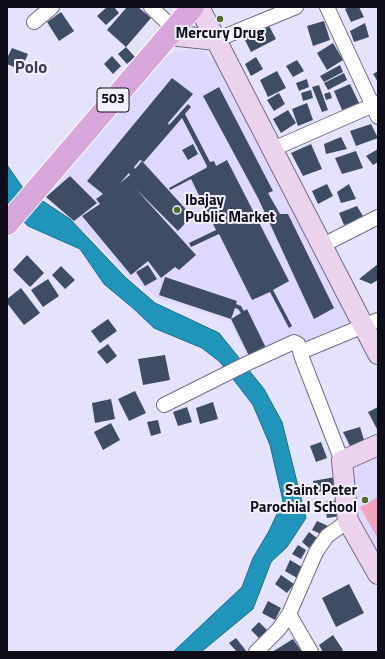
<!DOCTYPE html>
<style>
body{margin:0}
#map{position:relative;width:385px;height:659px;overflow:hidden;background:#e5e2fb;font-family:"Titillium Web",sans-serif}
canvas{display:block}
.frame{position:absolute;inset:0;border:8px solid #0f0d18;pointer-events:none}
</style>
<div id="map">
<canvas width="385" height="659"></canvas>
<div class="frame"></div>
</div>
<script>
const ctx = document.querySelector('canvas').getContext('2d');
ctx.lineJoin = 'round';
function fillPath(path, color) { ctx.fillStyle = color; ctx.fill(path, 'evenodd'); }
const poly = rows => new Path2D(rows.map(r => 'M' + r).join(''));
function strokePath(path, color, width, dash) { ctx.strokeStyle = color; ctx.lineWidth = width; ctx.lineCap = dash ? 'butt' : 'round'; ctx.setLineDash(dash || []); ctx.stroke(path); }
function write(font, color, halo, rows, align = 'center') {
  ctx.font = font + ' "Titillium Web",sans-serif'; ctx.lineWidth = 4; ctx.setLineDash([]); ctx.textBaseline = 'middle'; ctx.strokeStyle = halo; ctx.fillStyle = color; for (const [text, x, y, turn = 0] of rows) {
    ctx.save(); ctx.translate(x, y); ctx.rotate((+turn || 0) * Math.PI / 180); ctx.textAlign = isNaN(turn) ? turn : align; if (halo) ctx.strokeText(text, 0, 0); ctx.fillText(text, 0, 0); ctx.restore();
  }
}
const built = poly([
 [187,50,201,51,214,60,221,69,350,322,303,342,300,335,249,360,230,321,158,298,129,276,75,222,43,197,163,59,174,52],
 [378,452,378,560,354,517,350,482,357,461]
]);
const green = poly([
 [378,497,378,539,360,507]
]);
const water = poly([
 [7,165,23,188,70,219,125,277,155,303,219,333,264,389,282,422,306,518,287,547,271,562,253,609,201,652,173,652,242,587,253,558,269,531,283,501,270,445,253,405,220,362,202,348,154,328,134,309,104,284,80,249,28,226,7,205,7,165]
]);
const building = poly([
 [107,7,114,7,119,13,106,25,97,16],
 [127,7,138,7,151,18,126,47,107,30],
 [349,7,359,7,364,17,351,22,345,9],
 [61,12,74,31,59,41,47,22],
 [324,21,330,40,313,46,307,26],
 [267,22,276,39,251,52,242,34],
 [365,23,369,37,354,42,350,31],
 [333,43,343,60,327,70,317,53],
 [126,47,135,57,127,64,118,54],
 [12,48,28,54,21,70,7,64,7,58],
 [112,56,121,66,113,74,104,64],
 [256,57,263,69,251,76,245,64],
 [297,60,304,71,293,77,286,66],
 [340,65,343,72,324,82,320,76],
 [277,71,286,88,268,97,260,80],
 [378,71,378,82,373,74],
 [344,73,347,80,328,90,324,83],
 [172,78,193,94,168,123,169,125,188,104,191,107,185,114,210,162,214,161,216,166,227,160,289,281,273,290,292,326,289,328,270,292,252,300,219,234,191,247,189,243,216,230,191,179,170,190,169,188,206,168,207,166,182,118,144,162,140,160,134,167,135,169,142,161,192,216,178,231,135,188,196,255,179,270,175,267,161,278,148,261,131,275,82,216,100,204,96,199,103,194,87,181],
 [129,173,130,175,120,183],
 [307,79,309,87,299,91,296,83],
 [350,84,359,103,342,110,334,91],
 [319,85,328,110,322,112,312,87],
 [219,87,273,191,268,193,280,214,288,214,334,308,314,319,258,198,203,96],
 [311,90,313,98,303,101,301,93],
 [330,92,332,98,326,100,324,94],
 [279,93,285,104,274,111,267,100],
 [307,103,313,120,298,126,292,109],
 [288,110,296,123,281,133,273,119],
 [371,124,378,138,356,146,350,131],
 [341,137,347,149,326,154,324,144],
 [193,144,198,154,188,160,182,150],
 [311,144,322,169,303,176,291,153],
 [378,149,378,162,373,165,366,156],
 [356,151,363,168,342,174,335,158],
 [70,176,97,203,74,221,46,197],
 [327,184,333,196,318,204,312,191],
 [349,184,356,199,341,203,337,192],
 [357,206,364,218,344,225,339,213],
 [27,255,44,273,30,287,13,270],
 [378,264,378,280,371,284,359,279],
 [148,265,157,279,145,286,136,272],
 [61,266,75,280,65,289,52,275],
 [165,277,237,301,236,304,241,306,244,311,247,309,267,350,250,358,231,319,241,313,238,309,235,308,231,319,159,295],
 [48,279,59,296,43,307,31,290],
 [21,288,40,313,24,325,7,303,7,299],
 [108,319,117,331,100,343,91,331],
 [108,344,117,356,107,364,97,352],
 [165,355,170,380,143,385,138,359],
 [135,391,146,413,129,421,118,399],
 [111,399,115,419,95,423,92,403],
 [213,402,218,419,200,424,196,408],
 [187,407,192,422,178,426,173,412],
 [378,407,378,431,368,412],
 [158,420,161,433,151,436,147,422],
 [111,423,120,440,103,450,94,432],
 [360,427,364,440,351,448,343,432],
 [321,442,327,458,316,462,310,446],
 [335,477,337,488,315,493,313,481],
 [338,500,340,516,327,518,324,502],
 [317,521,328,526,323,535,312,530],
 [309,532,317,538,309,548,302,542],
 [298,545,306,550,301,559,292,554],
 [290,560,302,567,297,578,285,571],
 [281,575,294,584,287,593,275,584],
 [349,584,364,613,336,627,322,598],
 [268,601,281,608,275,620,262,613],
 [259,622,269,632,261,640,251,630],
 [333,635,343,650,341,652,323,652,319,645],
 [236,638,247,652,237,652,229,643],
 [293,639,302,652,272,652]
]);
const street = poly([
 [151,7,174,29],
 [327,7,378,117],
 [34,22,52,7],
 [216,40,296,7],
 [273,149,378,103],
 [323,245,378,217],
 [300,350,303,351,378,320],
 [164,405,246,364,294,342,298,344,302,358,342,461],
 [289,614,311,652],
 [256,652,279,629,289,614,316,552,327,536,348,521]
]);
const secondary = poly([
 [199,7,378,354],
 [169,35,216,40],
 [378,445,342,461,348,521,378,574]
]);
const primary = poly([
 [7,224,193,7]
]);
const markers = [
 [220,19,4,"#4d6e24"],
 [177,210,4,"#4d6e24"],
 [365,500,4,"#4d6e24"]
];
const shields = [
 [113,100,32]
];
const shieldNames = [
 ["503",113,100]
];
const poiNames = [
 ["Mercury Drug",220,34],
 ["Ibajay",185,201,"left"],
 ["Public Market",185,218,"left"],
 ["Saint Peter",357,491,"right"],
 ["Parochial School",357,508,"right"]
];
const quarterNames = [
 ["Polo",31,69]
];
fillPath(built, '#ded8ff');
fillPath(green, '#f0a4bf');
fillPath(water, '#2095bc');
strokePath(water, '#1b6c8b', 1);
fillPath(building, '#3e4d64');
strokePath(street, '#716d89', 16);
strokePath(secondary, '#716d89', 22);
strokePath(primary, '#fff', 24);
strokePath(street, '#fff', 14);
strokePath(secondary, '#ebd3ed', 20);
strokePath(primary, '#d7a7db', 22);
for (const [x, y, r, color] of markers) { const dot = new Path2D(); dot.arc(x, y, r, 0, 2 * Math.PI); ctx.fillStyle = color; ctx.fill(dot); strokePath(dot, '#f3f1fe', 1.5); }
for (const [x, y, w] of shields) { const box = new Path2D(); box.roundRect(x - w / 2, y - 12, w, 24, 3); ctx.fillStyle = '#f3f1fe'; ctx.fill(box); strokePath(box, '#0f0d18', 1); }
write('bold 14px', '#0f0d18', null, shieldNames);
write('bold 15px', '#0f0d18', '#f3f1fe', poiNames);
write('bold 17px', '#3f3a54', '#f3f1fe', quarterNames);
</script>
